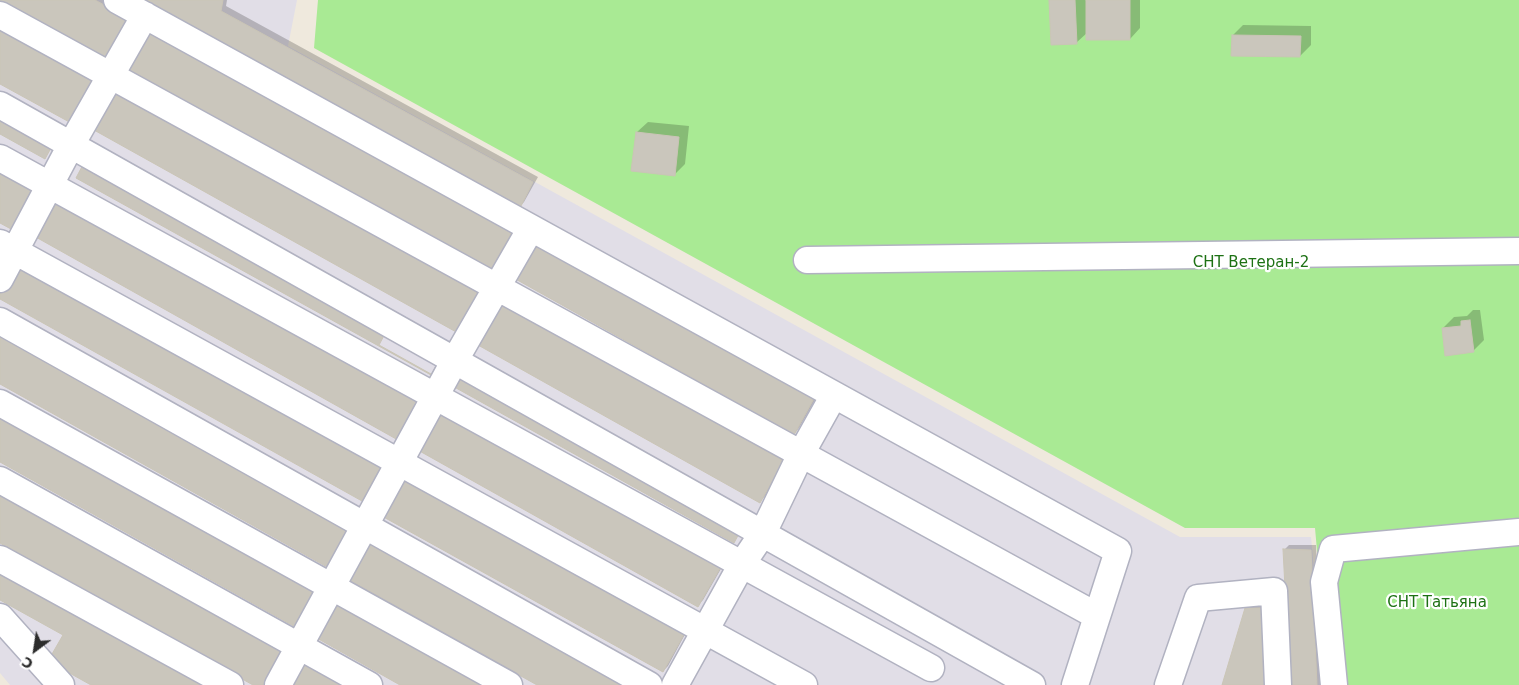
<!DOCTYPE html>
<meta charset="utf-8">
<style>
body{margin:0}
#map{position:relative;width:1519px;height:685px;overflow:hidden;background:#efe9dd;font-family:"DejaVu Sans",sans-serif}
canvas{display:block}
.north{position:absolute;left:10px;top:625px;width:50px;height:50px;-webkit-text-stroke:4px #fff;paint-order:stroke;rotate:211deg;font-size:14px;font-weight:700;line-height:20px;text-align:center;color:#2c2c2c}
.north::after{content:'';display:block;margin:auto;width:18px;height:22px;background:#2c2c2c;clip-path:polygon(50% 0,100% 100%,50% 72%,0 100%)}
</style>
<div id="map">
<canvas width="1519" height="685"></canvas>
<div class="north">С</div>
</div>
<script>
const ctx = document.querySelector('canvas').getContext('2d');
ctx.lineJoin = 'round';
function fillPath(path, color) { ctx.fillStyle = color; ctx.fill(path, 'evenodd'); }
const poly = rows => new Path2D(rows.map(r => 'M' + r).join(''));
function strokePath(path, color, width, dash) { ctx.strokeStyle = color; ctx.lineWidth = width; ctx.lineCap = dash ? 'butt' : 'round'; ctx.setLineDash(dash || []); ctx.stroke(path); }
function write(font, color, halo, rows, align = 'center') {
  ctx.font = font + ' "DejaVu Sans",sans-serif'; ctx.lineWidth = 4.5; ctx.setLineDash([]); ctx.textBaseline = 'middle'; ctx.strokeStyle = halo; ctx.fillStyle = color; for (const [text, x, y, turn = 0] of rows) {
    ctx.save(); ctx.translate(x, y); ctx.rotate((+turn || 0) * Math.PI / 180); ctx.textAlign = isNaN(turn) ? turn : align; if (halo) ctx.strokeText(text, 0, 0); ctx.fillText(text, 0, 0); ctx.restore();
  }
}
const industrial = poly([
 [0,0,297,0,288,46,1180,537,1311,537,1325,685,10,685,0,673]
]);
const green = poly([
 [318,0,1519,0,1519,685,1329,685,1315,528,1185,528,314,48]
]);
const shadow = poly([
 [0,0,109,0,133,13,110,53],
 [143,0,227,0,226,6,538,177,524,202,519,207],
 [1050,0,1140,0,1140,28,1130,39,1088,32,1076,43],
 [0,22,100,77,78,118,0,83],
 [1243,25,1311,26,1311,45,1300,56,1233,35],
 [127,68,516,226,495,265,489,270],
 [117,91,485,288,463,327],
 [648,122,689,126,685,164,674,175,637,132],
 [38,181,15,222,10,227,0,222],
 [513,277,822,388,799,428,794,434],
 [0,295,388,455,366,494,361,499,0,297],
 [502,304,788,456,765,496,760,501],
 [1473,310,1480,310,1484,340,1473,351,1443,328,1454,317,1467,316],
 [417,449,726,560,703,600,698,605],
 [410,468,690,625,668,666,663,671],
 [1289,545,1316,545,1322,685,1291,685,1284,550],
 [1252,604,1270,604,1223,685,1246,609]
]);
const building = poly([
 [0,0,95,0,128,18,105,60,0,2,0,0],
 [140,0,223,0,221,11,533,182,520,208,140,0],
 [1049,0,1075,0,1077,44,1051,45,1049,0],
 [1086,0,1130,0,1130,40,1086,40,1086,0],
 [148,28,512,232,490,272,126,68,148,28],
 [0,30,96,83,73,124,0,84,0,30],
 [1232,35,1301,36,1300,57,1231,56,1232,35],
 [116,90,480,294,458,333,94,130,116,90],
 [0,118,52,146,45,159,0,134,0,118],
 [636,132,679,137,675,176,631,171,636,132],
 [85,161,440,358,431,375,76,178,85,161],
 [0,168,33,187,11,229,0,223,0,168],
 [56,196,420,400,398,440,34,236,56,196],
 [535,235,817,393,794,435,512,277,535,235],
 [20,257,384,461,362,501,0,299,0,293,20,257],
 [501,303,784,461,760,503,478,345,501,303],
 [1470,320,1474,352,1445,356,1442,328,1461,326,1461,321,1470,320],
 [388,328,743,526,734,543,379,345,388,328],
 [0,332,351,528,329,568,0,384,0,332],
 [439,407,722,565,698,607,416,449,439,407],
 [0,409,322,589,299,629,0,462,0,409],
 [404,473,686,631,663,672,380,515,404,473],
 [0,491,283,649,263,685,253,685,0,543,0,491],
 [370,537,635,685,537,685,346,578,370,537],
 [1283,549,1311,550,1317,685,1290,685,1283,549],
 [0,559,226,685,91,685,48,661,63,635,0,600,0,559],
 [338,596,498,685,400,685,315,637,338,596],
 [1245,608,1266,608,1268,685,1222,685,1245,608],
 [306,657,356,685,290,685,306,657]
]);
const minor = poly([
 [117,0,1118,551,1075,685],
 [0,15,1097,616],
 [0,105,1032,685],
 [0,158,931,668],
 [0,243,804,685],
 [807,260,1519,251],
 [0,279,71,145,145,15],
 [0,321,649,685],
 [0,403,509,685],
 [0,480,369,685],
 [0,559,230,685],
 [0,617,61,685],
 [278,685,455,360,531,228],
 [675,685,742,564,763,533,801,454,834,395],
 [1168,685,1198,598,1274,591,1278,685],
 [1334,685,1324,582,1333,549,1519,532]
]);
const parkNames = [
 ["СНТ Ветеран-2",1251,263],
 ["СНТ Татьяна",1437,603]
];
fillPath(industrial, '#e1dee7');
fillPath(green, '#a9ea94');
fillPath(shadow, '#0003');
fillPath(building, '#cac6bc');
strokePath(building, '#cac5b6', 1);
strokePath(minor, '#b1b2c1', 29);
strokePath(minor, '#fff', 26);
write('15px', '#1d7114', '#fff', parkNames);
</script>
